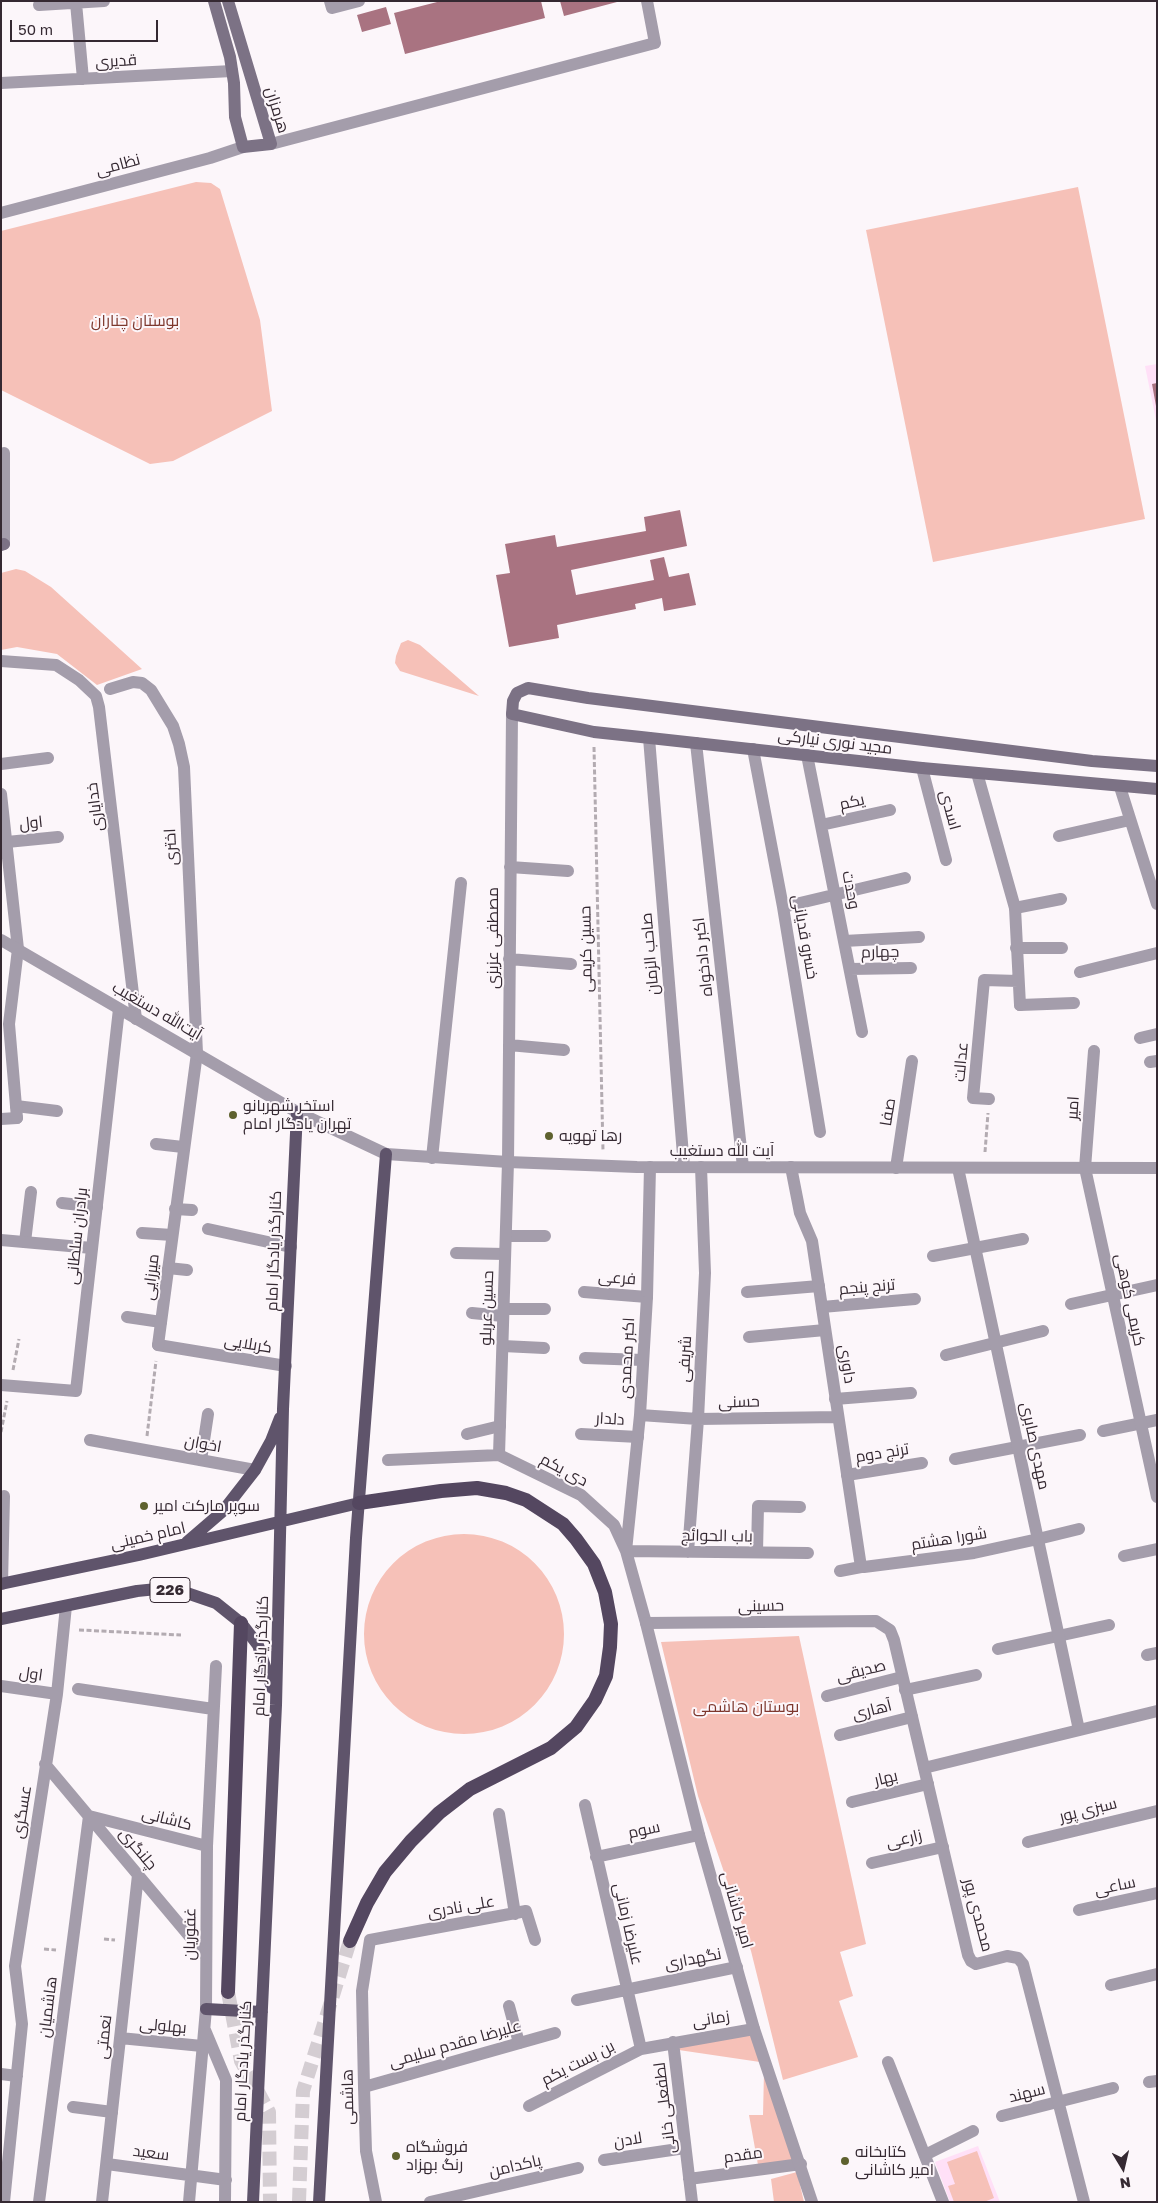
<!DOCTYPE html>
<meta charset="utf-8">
<style>
body{margin:0}
#map{position:relative;width:1158px;height:2203px;overflow:hidden;background:#fcf6fa;font-family:"Golos Text",sans-serif}
canvas{display:block}
.frame{position:absolute;inset:0;border:2px solid #352932;pointer-events:none}
.north{position:absolute;left:1098px;top:2143px;width:50px;height:50px;-webkit-text-stroke:4px #fcf6fa;paint-order:stroke;rotate:171deg;font-size:14px;font-weight:700;line-height:20px;text-align:center;color:#352932}
.north::after{content:'';display:block;margin:auto;width:18px;height:22px;background:#352932;clip-path:polygon(50% 0,100% 100%,50% 72%,0 100%)}
.scale{position:absolute;left:10px;top:20px;width:148px;height:22px;box-sizing:border-box;border:2px solid #352932;border-top:0;padding-left:6px;font-size:15px;line-height:18px;white-space:nowrap;color:#352932;-webkit-text-stroke:4px #fcf6fa;paint-order:stroke}
</style>
<div id="map">
<canvas width="1158" height="2203"></canvas>
<div class="frame"></div>
<div class="north">N</div>
<div class="scale">50 m</div>
</div>
<script>
const ctx = document.querySelector('canvas').getContext('2d');
ctx.lineJoin = 'round';
function fillPath(path, color) { ctx.fillStyle = color; ctx.fill(path, 'evenodd'); }
const poly = rows => new Path2D(rows.map(r => 'M' + r).join(''));
function strokePath(path, color, width, dash) { ctx.strokeStyle = color; ctx.lineWidth = width; ctx.lineCap = dash ? 'butt' : 'round'; ctx.setLineDash(dash || []); ctx.stroke(path); }
function write(font, color, halo, rows, align = 'center') {
  ctx.font = font + ' "Golos Text",Cairo,sans-serif'; ctx.lineWidth = 4; ctx.setLineDash([]); ctx.textBaseline = 'middle'; ctx.strokeStyle = halo; ctx.fillStyle = color; for (const [text, x, y, turn = 0] of rows) {
    ctx.save(); ctx.translate(x, y); ctx.rotate((+turn || 0) * Math.PI / 180); ctx.textAlign = isNaN(turn) ? turn : align; if (halo) ctx.strokeText(text, 0, 0); ctx.fillText(text, 0, 0); ctx.restore();
  }
}
const built = poly([
 [1157,364,1157,425,1145,366],
 [978,2146,1000,2202,950,2202,935,2162]
]);
const green = poly([
 [196,182,211,183,220,189,260,320,272,411,173,461,150,464,1,390,1,231],
 [1078,187,1145,519,933,562,866,230],
 [16,569,25,571,51,587,142,669,97,685,57,654,17,647,1,650,1,573],
 [408,640,420,645,479,696,400,671,395,663,396,656,401,643],
 '364 1634a100 100 0 1 1 200 0a100 100 0 1 1-200 0Z',
 [799,1636,866,1944,840,1952,853,1996,839,2001,858,2057,783,2080,751,1951,698,1796,661,1642],
 [752,2034,760,2062,672,2049],
 [764,2072,795,2160,758,2165,749,2115,763,2115],
 [977,2151,994,2198,984,2202,954,2202,948,2186,955,2184,947,2162],
 [797,2172,804,2202,774,2202,771,2179]
]);
const building = poly([
 [441,1,541,1,545,18,405,54,394,13],
 [560,1,617,1,617,2,564,16],
 [386,7,391,24,362,32,357,15],
 [1157,383,1157,406,1156,406,1152,384],
 [680,510,687,546,571,570,576,595,654,580,650,560,664,557,669,577,689,573,696,605,664,611,662,598,635,604,636,609,557,625,559,638,509,647,496,575,510,573,505,544,555,535,557,547,646,531,644,517]
]);
const trunkTunnel = poly([
 [228,1992,241,2061,269,2112,270,2202],
 [299,2202,303,2091,350,1941]
]);
const path = poly([
 [594,747,603,1151],
 [985,1152,988,1113],
 [13,1370,19,1339],
 [1,1432,7,1401],
 [147,1436,156,1361],
 [79,1630,181,1635],
 [104,1939,115,1940],
 [44,1949,56,1950]
]);
const service = poly([
 [330,1,332,8,359,1],
 [271,144,655,43,647,1],
 [1015,908,1061,899],
 [1016,948,1062,948],
 [1020,1005,1074,1003],
 [16,1106,57,1111],
 [1,1119,17,1118],
 [156,1144,183,1147],
 [62,1203,97,1207],
 [175,1209,192,1210],
 [208,1229,291,1247],
 [142,1233,172,1235],
 [506,1236,545,1236],
 [25,1242,31,1192],
 [456,1253,505,1254],
 [933,1256,1023,1239],
 [168,1268,187,1270],
 [584,1292,647,1297],
 [747,1292,819,1286],
 [1071,1304,1157,1285],
 [822,1307,915,1299],
 [504,1309,545,1309],
 [472,1313,503,1316],
 [127,1317,161,1322],
 [749,1337,825,1330],
 [158,1345,286,1366],
 [503,1346,544,1348],
 [946,1355,1043,1331],
 [585,1358,643,1360],
 [835,1399,911,1393],
 [1103,1431,1157,1420],
 [467,1434,500,1426],
 [581,1434,638,1437],
 [955,1459,1080,1435],
 [201,1460,208,1414],
 [847,1475,922,1463],
 [1038,1539,1079,1529],
 [757,1552,758,1506,800,1507],
 [1124,1556,1157,1549],
 [998,1649,1109,1625],
 [1147,1655,1157,1653],
 [905,1690,976,1675],
 [827,1696,902,1677],
 [840,1735,912,1717],
 [852,1802,928,1784],
 [872,1863,943,1847],
 [509,2006,519,2043],
 [73,2107,112,2112],
 [1002,2116,1113,2088],
 [925,2155,973,2131],
 [604,2160,685,2148]
]);
const minor = poly([
 [76,3,83,79],
 [39,5,104,1],
 [1,83,232,71],
 [4,544,4,453],
 [1,661,56,665,79,680,96,696,99,707,136,1019],
 [110,689,133,682,142,683,151,690,173,726,179,744,184,767,197,1053,158,1345],
 [649,738,684,1167],
 [696,743,743,1167],
 [753,749,783,907,820,1132],
 [807,755,862,1032],
 [1,764,48,758],
 [922,768,946,860],
 [977,773,1015,908,1020,1005],
 [1120,787,1157,904],
 [1,794,18,949,9,1024,17,1118],
 [821,825,890,810],
 [1059,836,1130,820],
 [7,842,58,837],
 [510,867,568,871],
 [783,907,905,878],
 [844,941,919,937],
 [509,959,571,964],
 [850,969,911,968],
 [1080,972,1157,953],
 [1140,1038,1157,1034],
 [509,1045,564,1050],
 [1094,1051,1085,1168,1157,1497],
 [1150,1062,1157,1061],
 [989,1099,973,1098,984,980,1018,981],
 [432,1158,461,883],
 [650,1167,647,1297,640,1415,626,1551,808,1553],
 [791,1167,800,1213,812,1241,861,1567,840,1571],
 [896,1168,912,1061],
 [958,1168,1079,1730],
 [1,1240,92,1248],
 [1,1385,76,1391,119,1009],
 [640,1415,698,1419,838,1417],
 [90,1440,255,1470],
 [499,1455,508,1162,512,714],
 [388,1460,499,1455,581,1495,614,1525,626,1551,646,1623,876,1621,890,1630,894,1640,968,1955,971,1961,976,1964,1007,1956,1018,1958,1023,1964,1084,2202],
 [688,1552,698,1419,705,1273,701,1167],
 [864,1567,974,1553,1038,1539],
 [2,1584,4,1496],
 [1,1686,57,1694],
 [78,1689,213,1709],
 [45,1764,206,1956],
 [924,1768,1157,1711],
 [585,1805,641,2049],
 [499,1814,515,1914],
 [1028,1842,1157,1811],
 [596,1857,699,1835],
 [1079,1910,1157,1893],
 [1111,1985,1157,1974],
 [577,2000,737,1967],
 [205,2030,226,2080,225,2202],
 [120,2038,202,2046],
 [673,2042,692,2202],
 [888,2062,943,2202],
 [1,2074,17,2076],
 [1149,2082,1157,2081],
 [364,2087,555,2033],
 [529,2106,641,2049,754,2029],
 [107,2164,226,2180],
 [689,2179,801,2164],
 [4,2202,22,2024,15,1966,57,1694,66,1606],
 [39,2202,89,1816,207,1846],
 [102,2202,138,1875],
 [189,2202,206,2009,207,1846,216,1666],
 [376,2202,366,2151,364,2087,362,1991,370,1940,526,1911,535,1940],
 [430,2202,578,2168]
]);
const tertiary = poly([
 [1,213,210,158,243,147],
 [1,940,297,1112,386,1154,508,1162,637,1167,1157,1168],
 [646,1623,699,1835,754,2029,812,2202]
]);
const secondary = poly([
 [214,1,230,57,234,83,235,117,243,147,271,144,228,1],
 [1,545,4,544],
 [1157,766,1092,761,588,698,528,688,517,693,513,701,512,714,594,732,641,737,922,768,1157,789]
]);
const primary = poly([
 [187,1542,223,1511,255,1470,271,1441,280,1418],
 [1,1584,139,1555,359,1503],
 [1,1619,137,1591,157,1589,178,1590,216,1603,241,1623,258,1645,272,1688],
 [206,2009,262,2012],
 [253,2202,276,1705,283,1409,297,1112],
 [319,2202,356,1538,386,1154]
]);
const trunk = poly([
 [350,1941,367,1903,385,1872,411,1841,439,1813,470,1789,551,1748,576,1727,595,1700,606,1676,610,1647,611,1624,605,1592,594,1564,576,1539,563,1524,526,1500,506,1493,477,1488,441,1491,359,1503],
 [228,1992,241,1623]
]);
const markers = [
 [233,1115,5,"#5e612e"],
 [549,1136,5,"#5e612e"],
 [144,1506,5,"#5e612e"],
 [396,2156,5,"#5e612e"],
 [845,2161,5,"#5e612e"]
];
const shields = [
 [170,1590,40]
];
const shieldNames = [
 ["226",170,1590]
];
const streetNames = [
 ["قدیری",116,61,-3],
 ["هرمزان",277,110,73],
 ["نظامی",118,165,-15],
 ["مجید نوری نیارکی",835,742,7],
 ["یکم",852,802,-13],
 ["خدایاری",95,807,-97],
 ["اسدی",950,810,75],
 ["اول",31,823,-6],
 ["اختری",171,847,-93],
 ["وحدت",851,890,79],
 ["خسرو قدیانی",805,937,80],
 ["مصطفی عزیزی",493,938,-90],
 ["حسین کریمی",586,949,-91],
 ["چهارم",880,952,-1],
 ["صاحب الزمان",650,954,-95],
 ["اکبر دادخواه",703,957,-96],
 ["آیت‌الله دستغیب",157,1011,30],
 ["عدالت",961,1062,-85],
 ["امیر",1073,1108,-86],
 ["صفا",888,1112,-81],
 ["آیت الله دستغیب",722,1151],
 ["برادران سلطانی",77,1236,-84],
 ["کنارگذر یادگار امام",274,1251,-88],
 ["میرزایی",151,1277,-83],
 ["فرعی",617,1278,4],
 ["ترنج پنجم",867,1287,-5],
 ["کریمی کوهی",1130,1300,78],
 ["حسین عربلو",487,1308,-88],
 ["کربلایی",248,1344,9],
 ["اکبر محمدی",627,1358,-87],
 ["شریفی",685,1359,-87],
 ["داوری",847,1364,81],
 ["حسنی",739,1402,-1],
 ["دلدار",610,1419,3],
 ["اخوان",203,1444,10],
 ["مهدی صابری",1035,1446,78],
 ["ترنج دوم",882,1453,-9],
 ["دی یکم",564,1470,28],
 ["امام خمینی",148,1536,-13],
 ["باب الحوائج",717,1536,1],
 ["شورا هشتم",949,1539,-9],
 ["حسینی",761,1606,-1],
 ["کنارگذر یادگار امام",261,1656,-88],
 ["صدیقی",861,1671,-14],
 ["اول",31,1674,8],
 ["آهاری",872,1710,-14],
 ["بهار",886,1778,-13],
 ["سبزی پور",1088,1810,-14],
 ["عسگری",22,1812,-81],
 ["کاشانی",167,1819,14],
 ["سوم",644,1830,-12],
 ["زارعی",904,1839,-13],
 ["چلنگری",138,1849,50],
 ["ساعی",1115,1886,-12],
 ["علی نادری",461,1907,-10],
 ["امیر کاشانی",737,1910,74],
 ["محمدی پور",978,1915,75],
 ["علیرضا زمانی",628,1924,77],
 ["غفوریان",190,1934,-89],
 ["نگهداری",693,1959,-11],
 ["هاشمیان",48,2007,-83],
 ["زمانی",711,2019,-9],
 ["بهلولی",163,2026,5],
 ["نعمتی",104,2037,-84],
 ["علیرضا مقدم سلیمی",455,2044,-16],
 ["کنارگذر یادگار امام",243,2061,-87],
 ["بن بست یکم",578,2063,-27],
 ["سهند",1027,2093,-14],
 ["هاشمی",348,2097,-91],
 ["لطفعلی خانی",665,2108,-97],
 ["لادن",628,2140,-9],
 ["سعید",151,2153,7],
 ["مقدم",743,2155,-8],
 ["پاکدامن",515,2166,-13]
];
const parkNames = [
 ["بوستان چناران",135,321],
 ["بوستان هاشمی",746,1707]
];
const poiNames = [
 ["استخر شهربانو",243,1106],
 ["تهران یادگار امام",243,1124],
 ["رها تهویه",559,1136],
 ["سوپر مارکت امیر",154,1506],
 ["فروشگاه",406,2147],
 ["رنگ بهزاد",406,2165],
 ["کتابخانه",855,2152],
 ["امیر کاشانی",855,2170]
];
fillPath(built, '#ffe0f7');
fillPath(green, '#f6c1b8');
fillPath(building, '#a97381');
strokePath(trunkTunnel, '#d4cdd2', 14, [14, 7]);
strokePath(path, '#b3abb1', 3, [5, 2.5]);
strokePath(service, '#a49dab', 12);
strokePath(minor, '#a49dab', 12);
strokePath(tertiary, '#a49dab', 12);
strokePath(secondary, '#7c7285', 12);
strokePath(primary, '#5f546b', 12);
strokePath(trunk, '#544760', 14);
for (const [x, y, r, color] of markers) { const dot = new Path2D(); dot.arc(x, y, r, 0, 2 * Math.PI); ctx.fillStyle = color; ctx.fill(dot); strokePath(dot, '#fcf6fa', 2); }
for (const [x, y, w] of shields) { const box = new Path2D(); box.roundRect(x - w / 2, y - 12.5, w, 25, 4); ctx.fillStyle = '#fcf6fa'; ctx.fill(box); strokePath(box, '#352932', 1); }
write('bold 15px', '#352932', null, shieldNames);
write('16px', '#352932', '#fcf6fa', streetNames);
write('16px', '#7d372d', '#fcf6fa', parkNames);
write('16px', '#352932', '#fcf6fa', poiNames, 'left');
</script>
